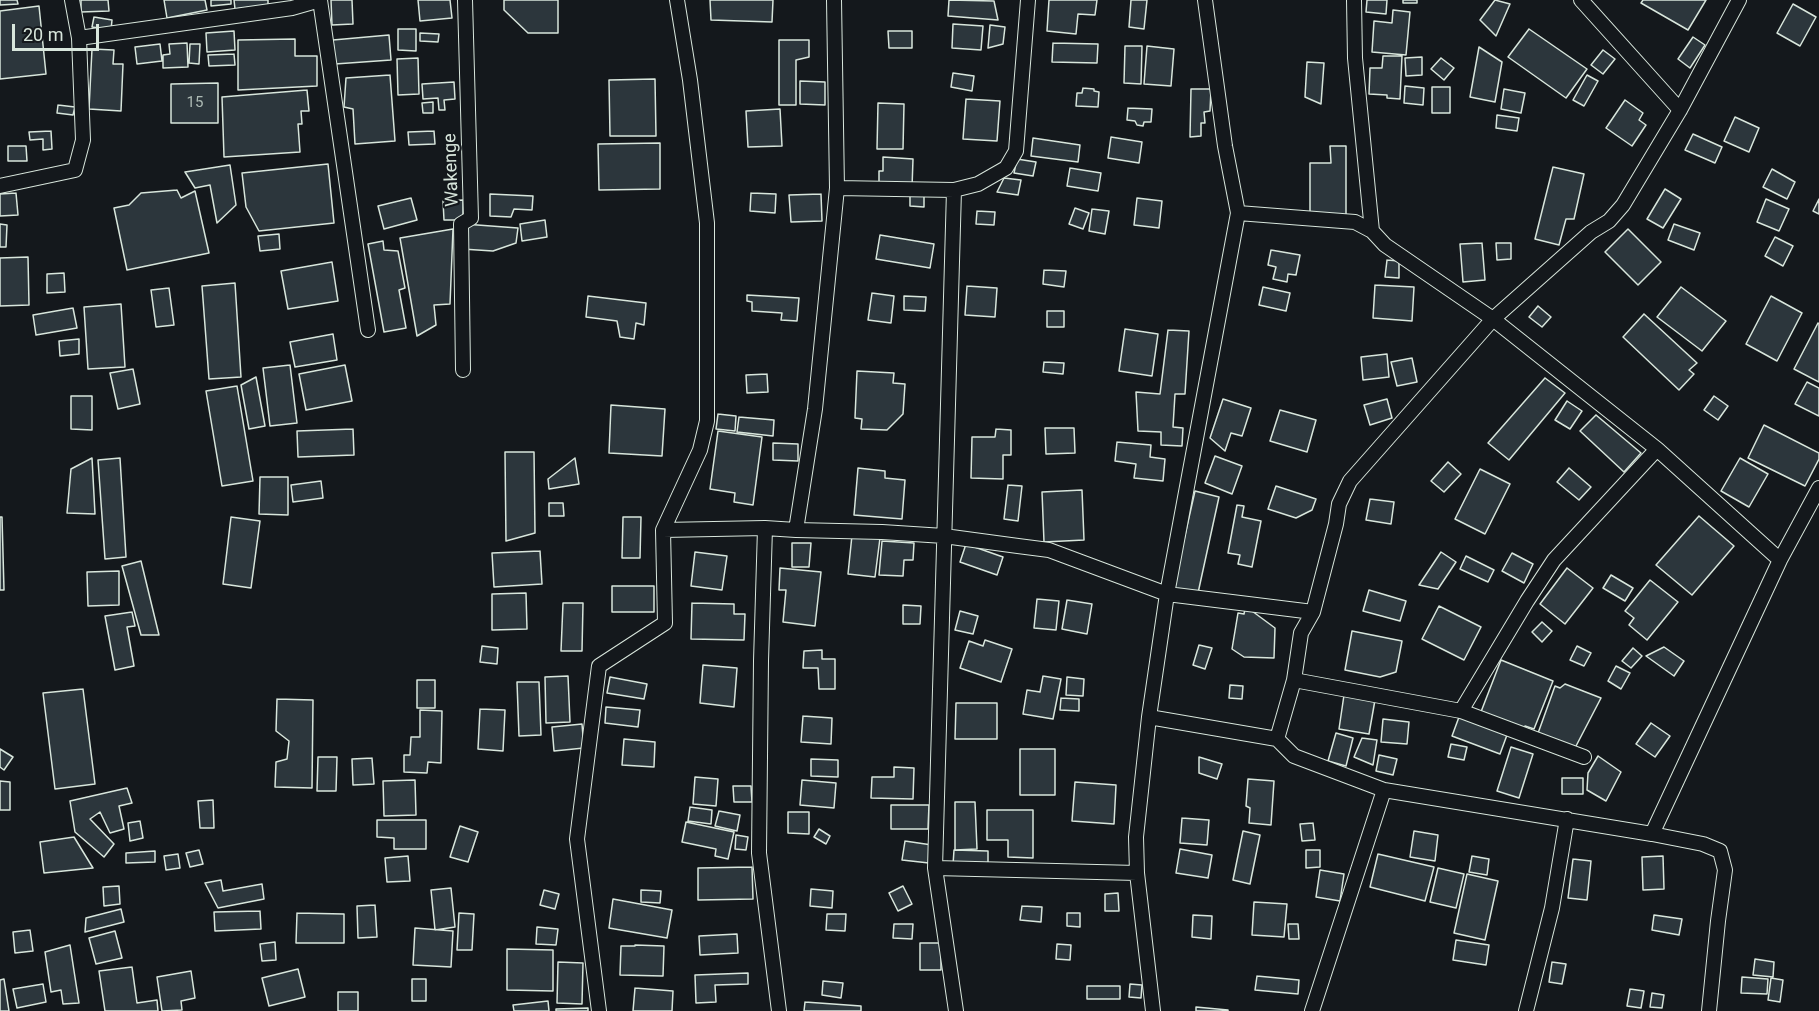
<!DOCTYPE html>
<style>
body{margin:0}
#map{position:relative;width:1819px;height:1011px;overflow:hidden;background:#14181c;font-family:Roboto,sans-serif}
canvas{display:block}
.scale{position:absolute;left:12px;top:24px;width:87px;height:27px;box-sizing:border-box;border:3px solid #d8e6dc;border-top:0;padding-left:8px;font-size:18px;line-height:21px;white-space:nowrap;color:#d8e6dc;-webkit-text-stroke:4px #14181c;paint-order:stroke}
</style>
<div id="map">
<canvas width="1819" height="1011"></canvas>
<div class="scale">20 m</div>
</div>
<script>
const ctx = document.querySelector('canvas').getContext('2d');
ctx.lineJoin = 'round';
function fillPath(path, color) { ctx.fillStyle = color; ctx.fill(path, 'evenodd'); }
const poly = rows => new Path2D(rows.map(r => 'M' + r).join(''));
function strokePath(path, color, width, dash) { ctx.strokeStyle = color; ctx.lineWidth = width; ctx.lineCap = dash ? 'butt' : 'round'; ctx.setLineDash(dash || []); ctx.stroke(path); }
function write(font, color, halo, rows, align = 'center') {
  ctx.font = font + ' Roboto,sans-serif'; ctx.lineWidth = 4.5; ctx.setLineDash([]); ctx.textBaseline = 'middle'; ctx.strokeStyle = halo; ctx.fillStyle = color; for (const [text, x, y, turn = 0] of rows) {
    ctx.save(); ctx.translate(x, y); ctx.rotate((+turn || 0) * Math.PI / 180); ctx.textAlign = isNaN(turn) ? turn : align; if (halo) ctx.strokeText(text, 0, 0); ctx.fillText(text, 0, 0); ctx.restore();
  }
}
const building = poly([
 [0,0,17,0,18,4,0,5,0,0],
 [81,0,108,0,109,11,81,12,81,0],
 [164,0,205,0,207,10,167,18,164,0],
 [211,0,231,0,231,4,211,6,211,0],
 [234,0,268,0,268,5,235,9,234,0],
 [331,0,352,0,353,24,332,25,331,0],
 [418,0,450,0,452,18,420,21,418,0],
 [504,0,558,0,558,33,528,33,504,10,504,0],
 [710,0,773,0,772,22,711,20,710,0],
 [949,0,994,1,998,20,948,16,949,0],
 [1049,0,1097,0,1095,15,1078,14,1076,34,1047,31,1049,0],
 [1131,0,1147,0,1144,29,1129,27,1131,0],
 [1367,0,1387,0,1386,14,1366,12,1367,0],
 [1403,0,1417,0,1417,3,1403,3,1403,0],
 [1495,0,1510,4,1496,36,1480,20,1495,0],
 [1643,0,1706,0,1688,30,1641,3,1643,0],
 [1793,4,1816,17,1800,46,1777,33,1793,4],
 [39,6,46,74,0,79,0,11,39,6],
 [1393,10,1410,12,1406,55,1372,52,1374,21,1392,23,1393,10],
 [94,17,112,20,111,30,92,27,94,17],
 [953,24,983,26,981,50,952,48,953,24],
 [990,25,1005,27,1003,44,988,48,990,25],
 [398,29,416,29,416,51,398,50,398,29],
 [1529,29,1587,69,1566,98,1508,57,1529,29],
 [234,31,235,50,207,52,206,33,234,31],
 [888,31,912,31,912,48,889,48,888,31],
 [420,33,439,34,438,42,420,41,420,33],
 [389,35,391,60,335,64,333,40,389,35],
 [1693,37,1705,45,1690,68,1678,59,1693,37],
 [295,39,295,56,317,56,317,86,238,90,238,40,295,39],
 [779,40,809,40,809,57,796,60,796,105,779,105,779,40],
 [187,43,188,67,163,68,163,55,170,54,169,44,187,43],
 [1053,43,1098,44,1097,63,1052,62,1053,43],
 [160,44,162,61,137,64,135,47,160,44],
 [190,44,200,44,199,64,189,63,190,44],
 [1125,46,1142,46,1141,84,1124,83,1125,46],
 [1147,46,1174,49,1171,86,1144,84,1147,46],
 [1479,47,1502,62,1495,102,1470,97,1479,47],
 [92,49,114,50,113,64,123,64,121,111,89,109,92,49],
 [1603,50,1615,59,1603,74,1591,65,1603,50],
 [234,54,235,65,209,66,208,55,234,54],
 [1383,56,1402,56,1400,99,1387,98,1387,95,1369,94,1370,68,1382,68,1383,56],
 [1422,57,1422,75,1406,76,1405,58,1422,57],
 [418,58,419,94,398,95,397,59,418,58],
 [1441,58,1454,68,1444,80,1431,69,1441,58],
 [1307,62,1324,63,1321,104,1305,97,1307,62],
 [953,73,974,76,972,91,951,87,953,73],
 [390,75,395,141,355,144,353,109,344,107,346,78,390,75],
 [1587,75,1598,81,1584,106,1573,100,1587,75],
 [655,79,656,136,610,136,609,80,655,79],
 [800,81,825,82,825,105,800,104,800,81],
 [454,82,455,99,444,100,445,110,439,110,438,98,423,99,422,84,454,82],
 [218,83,218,123,171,123,171,84,218,83],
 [1405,86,1424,88,1423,105,1404,103,1405,86],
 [1432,87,1450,87,1450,113,1432,113,1432,87],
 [1083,88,1094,89,1094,91,1099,92,1098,107,1076,106,1077,93,1082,93,1083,88],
 [1191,89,1211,89,1210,111,1204,112,1205,123,1201,123,1201,136,1190,137,1191,89],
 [1504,89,1525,93,1521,113,1501,109,1504,89],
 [307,90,309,111,301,111,302,124,298,124,300,152,224,157,222,97,307,90],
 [966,99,1000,101,997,141,963,139,966,99],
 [1625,100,1643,113,1639,120,1646,125,1632,146,1606,128,1625,100],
 [433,102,433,113,423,113,422,103,433,102],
 [878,103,904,104,903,149,877,149,878,103],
 [58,105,75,107,73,115,57,113,58,105],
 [1128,108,1152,109,1151,122,1144,122,1143,126,1137,125,1135,121,1127,120,1128,108],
 [780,109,782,146,748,147,746,111,780,109],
 [1497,115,1519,118,1517,131,1496,128,1497,115],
 [1735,117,1759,128,1749,152,1724,141,1735,117],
 [51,131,52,149,43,150,43,139,30,140,29,132,51,131],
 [434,131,435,144,409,145,408,132,434,131],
 [1693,134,1722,147,1715,163,1685,150,1693,134],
 [1111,137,1142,142,1139,163,1108,158,1111,137],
 [1033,138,1080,145,1078,162,1031,156,1033,138],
 [660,143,660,189,599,190,598,144,660,143],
 [8,146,26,146,27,161,8,161,8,146],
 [1330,146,1346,146,1346,216,1310,217,1310,163,1331,163,1330,146],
 [883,157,913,159,912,188,879,187,879,171,883,171,883,157],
 [1017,159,1036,162,1033,176,1014,173,1017,159],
 [328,164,334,223,259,231,246,207,242,173,328,164],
 [230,165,236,205,217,223,210,185,195,188,185,172,230,165],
 [1553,167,1584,174,1574,219,1566,219,1559,245,1535,239,1553,167],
 [1070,168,1101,173,1098,191,1067,186,1070,168],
 [1772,169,1795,182,1787,199,1763,187,1772,169],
 [1004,178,1021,180,1018,195,997,192,1004,178],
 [1665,189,1681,199,1663,228,1647,219,1665,189],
 [177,190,181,198,195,191,209,253,127,270,114,208,129,205,141,193,177,190],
 [16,193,18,215,0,216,0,194,16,193],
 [751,193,776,194,775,213,750,211,751,193],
 [490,194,533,196,532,210,514,209,511,217,490,216,490,194],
 [821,194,822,221,791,222,789,195,821,194],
 [910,195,924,195,924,207,910,206,910,195],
 [411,198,417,220,384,229,378,206,411,198],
 [1137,198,1162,201,1159,228,1134,225,1137,198],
 [1766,199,1789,209,1779,231,1757,222,1766,199],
 [1819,199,1819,214,1813,211,1819,199],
 [463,200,463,220,444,220,443,201,463,200],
 [1075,208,1089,213,1083,229,1069,224,1075,208],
 [1092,209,1109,211,1105,234,1089,231,1092,209],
 [977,211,995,212,994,225,976,224,977,211],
 [545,220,547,237,522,241,520,224,545,220],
 [0,224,7,225,6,247,0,247,0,224],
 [464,224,518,228,516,243,493,251,462,249,464,224],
 [1674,224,1700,233,1694,250,1668,240,1674,224],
 [453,229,450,304,434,305,436,325,417,336,400,238,453,229],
 [1628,229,1661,262,1638,285,1605,252,1628,229],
 [279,234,280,249,260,251,258,236,279,234],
 [880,235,934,244,930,268,876,259,880,235],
 [1775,237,1793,246,1783,266,1765,256,1775,237],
 [383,241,384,250,398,251,405,288,399,290,406,328,384,332,368,244,383,241],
 [1482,243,1485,280,1463,282,1460,244,1482,243],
 [1496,243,1511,243,1511,259,1497,260,1496,243],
 [1271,250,1300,255,1296,275,1288,274,1287,282,1273,279,1276,267,1268,265,1271,250],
 [28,257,29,305,0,306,0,258,28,257],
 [1387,260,1399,261,1399,278,1385,277,1387,260],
 [332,262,338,301,288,309,281,271,332,262],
 [1044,270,1066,271,1064,287,1043,284,1044,270],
 [64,273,65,292,47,293,47,274,64,273],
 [235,283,241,377,209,379,202,286,235,283],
 [1375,285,1414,287,1412,321,1373,318,1375,285],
 [967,286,997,288,995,317,965,315,967,286],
 [1263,287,1290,293,1286,311,1259,305,1263,287],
 [1681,287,1726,321,1702,351,1657,317,1681,287],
 [169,288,174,325,156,327,151,290,169,288],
 [872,293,894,296,891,323,868,320,872,293],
 [747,295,799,298,797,321,781,320,782,313,752,311,752,302,747,301,747,295],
 [588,296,646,303,644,325,636,323,634,339,620,337,617,321,586,317,588,296],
 [904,296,926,297,925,311,904,310,904,296],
 [1771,296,1802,313,1777,361,1746,344,1771,296],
 [121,304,125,367,88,369,84,307,121,304],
 [1538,306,1551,317,1542,327,1529,317,1538,306],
 [73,308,77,328,36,335,33,315,73,308],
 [1047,311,1064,311,1064,327,1047,327,1047,311],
 [1644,314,1697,363,1689,370,1694,374,1679,390,1623,337,1644,314],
 [1818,323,1819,324,1819,382,1794,369,1818,323],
 [1125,329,1158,334,1152,376,1119,371,1125,329],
 [1168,330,1189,331,1185,394,1175,394,1173,427,1183,428,1182,446,1161,445,1161,432,1138,431,1136,392,1160,394,1168,330],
 [333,334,337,360,295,367,290,342,333,334],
 [79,339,79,354,60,356,59,341,79,339],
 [1387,354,1389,377,1363,380,1361,357,1387,354],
 [1412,358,1417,382,1397,386,1391,362,1412,358],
 [1044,362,1064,363,1063,374,1043,372,1044,362],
 [290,365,297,423,270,426,263,368,290,365],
 [345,365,352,401,306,410,299,374,345,365],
 [133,369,140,404,118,409,110,373,133,369],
 [857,371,894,373,893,383,905,384,903,414,887,430,861,429,862,419,855,418,857,371],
 [767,374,768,392,747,393,746,375,767,374],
 [256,377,265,426,249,429,241,385,256,377],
 [1545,378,1565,393,1509,460,1488,443,1545,378],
 [1807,382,1819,388,1819,416,1795,404,1807,382],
 [237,386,253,481,222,486,206,391,237,386],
 [71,396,92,396,92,430,71,429,71,396],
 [1714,396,1728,406,1718,420,1704,410,1714,396],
 [1223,399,1251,408,1242,436,1231,433,1225,451,1210,438,1223,399],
 [1387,399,1392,418,1370,425,1364,405,1387,399],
 [1567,401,1582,411,1570,429,1555,420,1567,401],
 [611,405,665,409,662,456,609,453,611,405],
 [1280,410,1316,420,1307,452,1270,441,1280,410],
 [718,414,736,416,735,431,716,429,718,414],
 [1596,415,1641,453,1624,472,1580,431,1596,415],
 [739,417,774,420,773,436,737,432,739,417],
 [1764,425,1819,453,1819,459,1805,486,1748,458,1764,425],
 [1045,428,1074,428,1075,453,1046,454,1045,428],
 [353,429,354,455,298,457,297,431,353,429],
 [996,429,1011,430,1011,455,1003,455,1003,479,971,478,972,437,995,437,996,429],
 [718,431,762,437,753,505,734,502,735,493,710,489,718,431],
 [1117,442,1151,445,1150,457,1165,459,1163,481,1134,478,1136,464,1115,461,1117,442],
 [773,443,798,444,798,461,773,460,773,443],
 [505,452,534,452,535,533,506,541,505,452],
 [1215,456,1242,466,1232,494,1205,483,1215,456],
 [92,458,95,514,67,513,71,469,92,458],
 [120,458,126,557,105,559,98,460,120,458],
 [575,458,579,484,549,489,548,479,575,458],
 [1740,458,1768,474,1749,507,1721,491,1740,458],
 [1448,462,1461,474,1444,492,1431,481,1448,462],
 [858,468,885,471,885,478,905,480,902,519,854,515,858,468],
 [1569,468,1591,487,1579,500,1557,482,1569,468],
 [1480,469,1510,484,1485,534,1455,519,1480,469],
 [260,477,288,477,288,515,259,514,260,477],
 [321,481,323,498,293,502,291,485,321,481],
 [1008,485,1022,486,1018,521,1004,519,1008,485],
 [1276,486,1316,499,1312,510,1296,518,1268,509,1276,486],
 [1082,490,1084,540,1044,542,1042,492,1082,490],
 [1195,491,1219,497,1198,593,1173,588,1195,491],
 [1370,499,1394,502,1391,524,1366,520,1370,499],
 [549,503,563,503,564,516,549,516,549,503],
 [1237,505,1244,506,1242,517,1261,521,1252,567,1238,564,1240,555,1228,553,1237,505],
 [1699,516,1734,546,1692,595,1656,565,1699,516],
 [0,517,2,517,4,590,0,590,0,517],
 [231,517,260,521,251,588,223,584,231,517],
 [623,517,641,517,640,558,622,558,623,517],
 [852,535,880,538,875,577,848,574,852,535],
 [882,541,914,543,913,560,904,560,903,576,879,575,882,541],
 [792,543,811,543,809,567,792,567,792,543],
 [966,544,1003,557,997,575,960,562,966,544],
 [540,551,542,584,494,587,492,553,540,551],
 [695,552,727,556,722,590,691,586,695,552],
 [1441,552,1456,562,1438,589,1419,585,1441,552],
 [1512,553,1533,564,1524,583,1502,571,1512,553],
 [1466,556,1494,570,1488,582,1460,569,1466,556],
 [141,561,159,635,141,635,122,566,141,561],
 [780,568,821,572,815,626,783,622,786,590,779,590,780,568],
 [1567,568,1593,588,1565,624,1540,604,1567,568],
 [119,571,119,605,88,606,87,572,119,571],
 [1611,575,1633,588,1625,601,1603,588,1611,575],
 [1650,580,1678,602,1647,640,1629,625,1634,618,1625,611,1650,580],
 [612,586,654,586,654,612,612,612,612,586],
 [1369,590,1406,601,1400,621,1363,611,1369,590],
 [526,593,527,629,492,630,492,594,526,593],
 [1037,599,1059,601,1056,630,1034,628,1037,599],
 [1067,600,1092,604,1087,634,1062,629,1067,600],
 [563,603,583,603,582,651,561,651,563,603],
 [692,603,734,604,734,614,745,614,744,640,691,639,692,603],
 [903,605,921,606,920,624,903,624,903,605],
 [1439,606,1481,627,1464,660,1422,639,1439,606],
 [1245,609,1252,611,1275,628,1274,658,1244,657,1232,649,1238,613,1244,614,1245,609],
 [960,611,978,616,973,634,955,630,960,611],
 [132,612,135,626,127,627,134,666,115,670,105,616,132,612],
 [1542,622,1552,631,1542,642,1532,632,1542,622],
 [1352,631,1402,641,1396,672,1380,677,1345,670,1352,631],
 [985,640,1012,649,1001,682,960,668,969,641,983,646,985,640],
 [1199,645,1212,648,1205,669,1193,665,1199,645],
 [482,646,498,648,497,664,480,662,482,646],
 [1577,646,1591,653,1584,666,1570,660,1577,646],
 [1664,647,1684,661,1674,676,1646,656,1664,647],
 [1633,648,1642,656,1631,668,1622,661,1633,648],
 [822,650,822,659,835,659,835,689,819,689,818,668,803,668,804,651,822,650],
 [1501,660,1553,681,1534,729,1525,726,1522,734,1479,717,1501,660],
 [703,665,737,668,734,707,700,703,703,665],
 [1616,666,1630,673,1621,689,1608,681,1616,666],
 [568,676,570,722,546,723,545,677,568,676],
 [1043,676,1061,679,1053,719,1023,714,1027,690,1040,692,1043,676],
 [610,677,647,684,644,699,607,693,610,677],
 [1067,677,1084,679,1083,696,1066,695,1067,677],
 [417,680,435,680,435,708,417,708,417,680],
 [517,682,539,682,541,735,519,736,517,682],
 [1565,684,1601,698,1575,748,1537,736,1555,686,1560,688,1565,684],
 [1230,685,1243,686,1242,699,1229,698,1230,685],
 [83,689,95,784,55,789,43,693,83,689],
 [1344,695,1375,700,1369,734,1339,729,1344,695],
 [1061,698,1079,699,1079,711,1060,710,1061,698],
 [277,699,313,700,312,788,275,787,276,762,287,759,289,741,276,731,277,699],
 [956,703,997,703,997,739,955,739,956,703],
 [606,707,640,710,638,727,605,723,606,707],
 [480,709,505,710,503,751,478,749,480,709],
 [420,710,442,711,441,763,428,762,427,773,404,772,404,755,410,755,411,737,420,737,420,710],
 [803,716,832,718,831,744,801,742,803,716],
 [1459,717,1507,735,1500,754,1452,736,1459,717],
 [1383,719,1409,722,1407,744,1381,742,1383,719],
 [1651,723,1670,736,1655,757,1636,744,1651,723],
 [582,724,584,748,554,751,552,727,582,724],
 [1336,733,1353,738,1346,766,1328,761,1336,733],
 [1362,738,1377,740,1373,765,1354,757,1362,738],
 [624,739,655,742,654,767,622,765,624,739],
 [1451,744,1467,747,1464,760,1448,757,1451,744],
 [1511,747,1533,754,1519,798,1497,791,1511,747],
 [0,749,13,757,4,770,0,767,0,749],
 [1020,749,1055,749,1055,795,1020,795,1020,749],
 [1379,755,1397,759,1393,775,1376,771,1379,755],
 [1598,756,1621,772,1606,801,1587,790,1588,773,1598,756],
 [318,757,337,757,336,791,317,791,318,757],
 [1199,757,1222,764,1217,779,1199,773,1199,757],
 [372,758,374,784,353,785,352,759,372,758],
 [811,759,838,760,838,777,811,776,811,759],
 [894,767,914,768,913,799,871,798,872,777,894,777,894,767],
 [695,777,718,779,716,806,693,804,695,777],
 [1562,778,1583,778,1583,794,1562,794,1562,778],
 [1248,779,1274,781,1271,825,1249,823,1250,808,1246,806,1248,779],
 [415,780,416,815,384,816,383,781,415,780],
 [802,780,836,783,834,808,800,805,802,780],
 [0,781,10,782,10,810,0,810,0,781],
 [1075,782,1116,785,1114,824,1072,821,1075,782],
 [733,786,751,786,752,802,734,802,733,786],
 [127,788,132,803,119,806,124,829,110,833,100,812,90,819,114,844,104,857,75,832,70,801,127,788],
 [213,800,214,828,200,828,198,801,213,800],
 [955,802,975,802,977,849,955,850,955,802],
 [891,805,929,805,928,829,891,829,891,805],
 [690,807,712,810,711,824,688,821,690,807],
 [987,810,1033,810,1033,858,1008,857,1008,840,987,840,987,810],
 [719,811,740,815,737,831,715,826,719,811],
 [788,812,809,812,809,834,788,833,788,812],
 [1182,818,1209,820,1207,845,1180,843,1182,818],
 [377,820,426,820,426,849,394,849,394,838,377,837,377,820],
 [140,821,143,838,130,841,128,823,140,821],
 [686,822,734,832,728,859,715,856,716,849,682,842,686,822],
 [1313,823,1315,840,1302,841,1300,824,1313,823],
 [460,826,478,832,468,862,450,857,460,826],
 [819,829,830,836,826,844,814,837,819,829],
 [1243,831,1260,835,1250,884,1233,880,1243,831],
 [1414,831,1438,835,1435,861,1410,857,1414,831],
 [736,835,748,837,746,850,735,849,736,835],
 [74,837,93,868,44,873,40,842,74,837],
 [905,841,932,845,929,863,902,860,905,841],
 [1180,849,1212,855,1208,878,1176,873,1180,849],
 [199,850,203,864,190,867,186,853,199,850],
 [954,850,988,851,988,866,953,865,954,850],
 [1306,850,1320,850,1320,867,1306,868,1306,850],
 [155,851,155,862,126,863,126,853,155,851],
 [178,854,180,868,166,870,164,856,178,854],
 [1378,854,1434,867,1425,901,1370,887,1378,854],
 [408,856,410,881,387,882,385,858,408,856],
 [1472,856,1489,859,1487,875,1469,872,1472,856],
 [1663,856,1664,889,1643,890,1642,857,1663,856],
 [1573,859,1591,861,1587,900,1568,898,1573,859],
 [752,867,753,899,698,900,698,868,752,867],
 [1438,868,1464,874,1456,908,1430,902,1438,868],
 [1320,870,1344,874,1340,901,1316,897,1320,870],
 [1467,874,1498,881,1485,940,1454,933,1467,874],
 [221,880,223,891,262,884,264,899,218,908,205,883,221,880],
 [119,886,120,904,104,906,103,887,119,886],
 [903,886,912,904,898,911,889,893,903,886],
 [451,888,455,927,435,930,431,890,451,888],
 [811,889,833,891,832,908,810,906,811,889],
 [544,890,559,894,555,909,540,905,544,890],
 [641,890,661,891,660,903,641,902,641,890],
 [1118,893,1119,911,1105,911,1105,894,1118,893],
 [613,899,672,910,667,938,609,928,613,899],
 [1254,902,1287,904,1284,937,1252,935,1254,902],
 [375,905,377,937,358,938,357,906,375,905],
 [1022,906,1042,907,1041,922,1020,920,1022,906],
 [121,909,124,922,85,932,86,918,121,909],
 [260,911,261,929,215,931,214,912,260,911],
 [297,913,344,914,344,943,296,943,297,913],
 [459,913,474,914,472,950,457,950,459,913],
 [1067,913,1080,913,1080,927,1067,926,1067,913],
 [827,914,846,914,845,931,826,930,827,914],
 [1193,915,1212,916,1211,939,1192,937,1193,915],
 [1654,915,1682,919,1679,935,1652,930,1654,915],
 [894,924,913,924,912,939,893,938,894,924],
 [1288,924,1298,924,1299,939,1289,939,1288,924],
 [537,927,558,929,556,945,536,944,537,927],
 [415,928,453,931,451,967,413,965,415,928],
 [30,930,33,951,15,953,13,932,30,930],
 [115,931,122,958,96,964,89,938,115,931],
 [737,934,738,953,700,955,699,936,737,934],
 [1456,940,1489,945,1486,965,1453,960,1456,940],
 [275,942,276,960,262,961,260,944,275,942],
 [920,943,941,943,941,970,920,970,920,943],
 [1057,944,1071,945,1070,960,1056,959,1057,944],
 [70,945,79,1003,63,1004,61,990,51,992,45,952,70,945],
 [635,945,664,946,663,976,620,975,621,946,635,946,635,945],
 [507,949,553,950,553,991,507,990,507,949],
 [1755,959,1774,962,1773,977,1753,975,1755,959],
 [558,962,583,963,582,1004,557,1003,558,962],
 [1552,962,1566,964,1562,984,1549,982,1552,962],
 [132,967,137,1003,157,1000,158,1011,105,1011,99,971,132,967],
 [298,969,305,997,269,1006,262,978,298,969],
 [191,971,195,998,181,1001,182,1010,162,1011,157,977,191,971],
 [748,973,748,984,715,985,716,1002,696,1003,695,975,748,973],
 [1257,976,1299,980,1298,994,1255,990,1257,976],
 [1742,977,1768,979,1767,994,1741,993,1742,977],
 [1771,978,1783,980,1780,1002,1768,1000,1771,978],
 [4,979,9,1011,0,1011,0,980,4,979],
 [412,979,426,979,426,1001,412,1001,412,979],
 [823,981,843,983,841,998,822,995,823,981],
 [43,984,46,1002,17,1008,13,989,43,984],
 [1130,984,1142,985,1141,998,1129,997,1130,984],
 [1087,986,1120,986,1120,999,1087,999,1087,986],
 [635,988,673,991,672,1011,633,1011,635,988],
 [1630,989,1644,991,1641,1008,1627,1006,1630,989],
 [338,992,358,992,358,1011,338,1011,338,992],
 [1652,993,1664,995,1662,1008,1650,1007,1652,993],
 [548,1001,549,1011,514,1011,513,1005,548,1001],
 [805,1002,861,1006,861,1011,804,1011,805,1002],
 [1196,1007,1228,1010,1228,1011,1196,1011,1196,1007],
 [588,1008,588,1011,556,1011,556,1009,588,1008]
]);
const lane = poly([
 [320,0,368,330],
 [1354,0,1355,58,1372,231],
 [1581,0,1680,110],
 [79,38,292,8,320,0],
 [0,186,75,170,83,140,79,38,72,0],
 [837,188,954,190,978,184,1006,168,1016,151,1028,0],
 [954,190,935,868,956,1011],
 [1238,213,1355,222,1372,231,1385,245,1493,319,1657,449,1780,560],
 [463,370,461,224,471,218,465,0],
 [765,528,761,661,759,853,779,1011],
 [663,530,765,528,796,530,882,532,944,536,1018,546,1049,550,1167,594,1313,612],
 [796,530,815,409,837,188,834,0],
 [1294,680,1461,711,1584,757],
 [1461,711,1527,601,1554,560,1657,449],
 [1149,717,1277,739],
 [1652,834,1384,790,1294,756,1277,739,1294,680,1301,633,1313,612,1336,524,1339,504,1350,481,1493,319,1591,232,1609,221,1623,205,1680,110,1739,0],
 [935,868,1137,873],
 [599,1011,577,839,599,666,665,623,663,530,700,450,707,421,707,223,690,80,677,0],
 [1153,1011,1137,873,1136,837,1149,717,1167,594,1238,213,1225,146,1205,0],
 [1312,1011,1384,790],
 [1526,1011,1552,908,1567,819],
 [1709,1011,1718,921,1725,870,1720,851,1703,844,1652,834,1780,560,1819,488]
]);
const numberNames = [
 ["15",195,103]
];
const streetNames = [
 ["Wakenge",452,170,-92]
];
fillPath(building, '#2c363c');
strokePath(building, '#d8e6dc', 1.5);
strokePath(lane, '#d8e6dc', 16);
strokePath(lane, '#14181c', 14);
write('15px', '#adbab4', null, numberNames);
write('18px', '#d8e6dc', '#14181c', streetNames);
</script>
